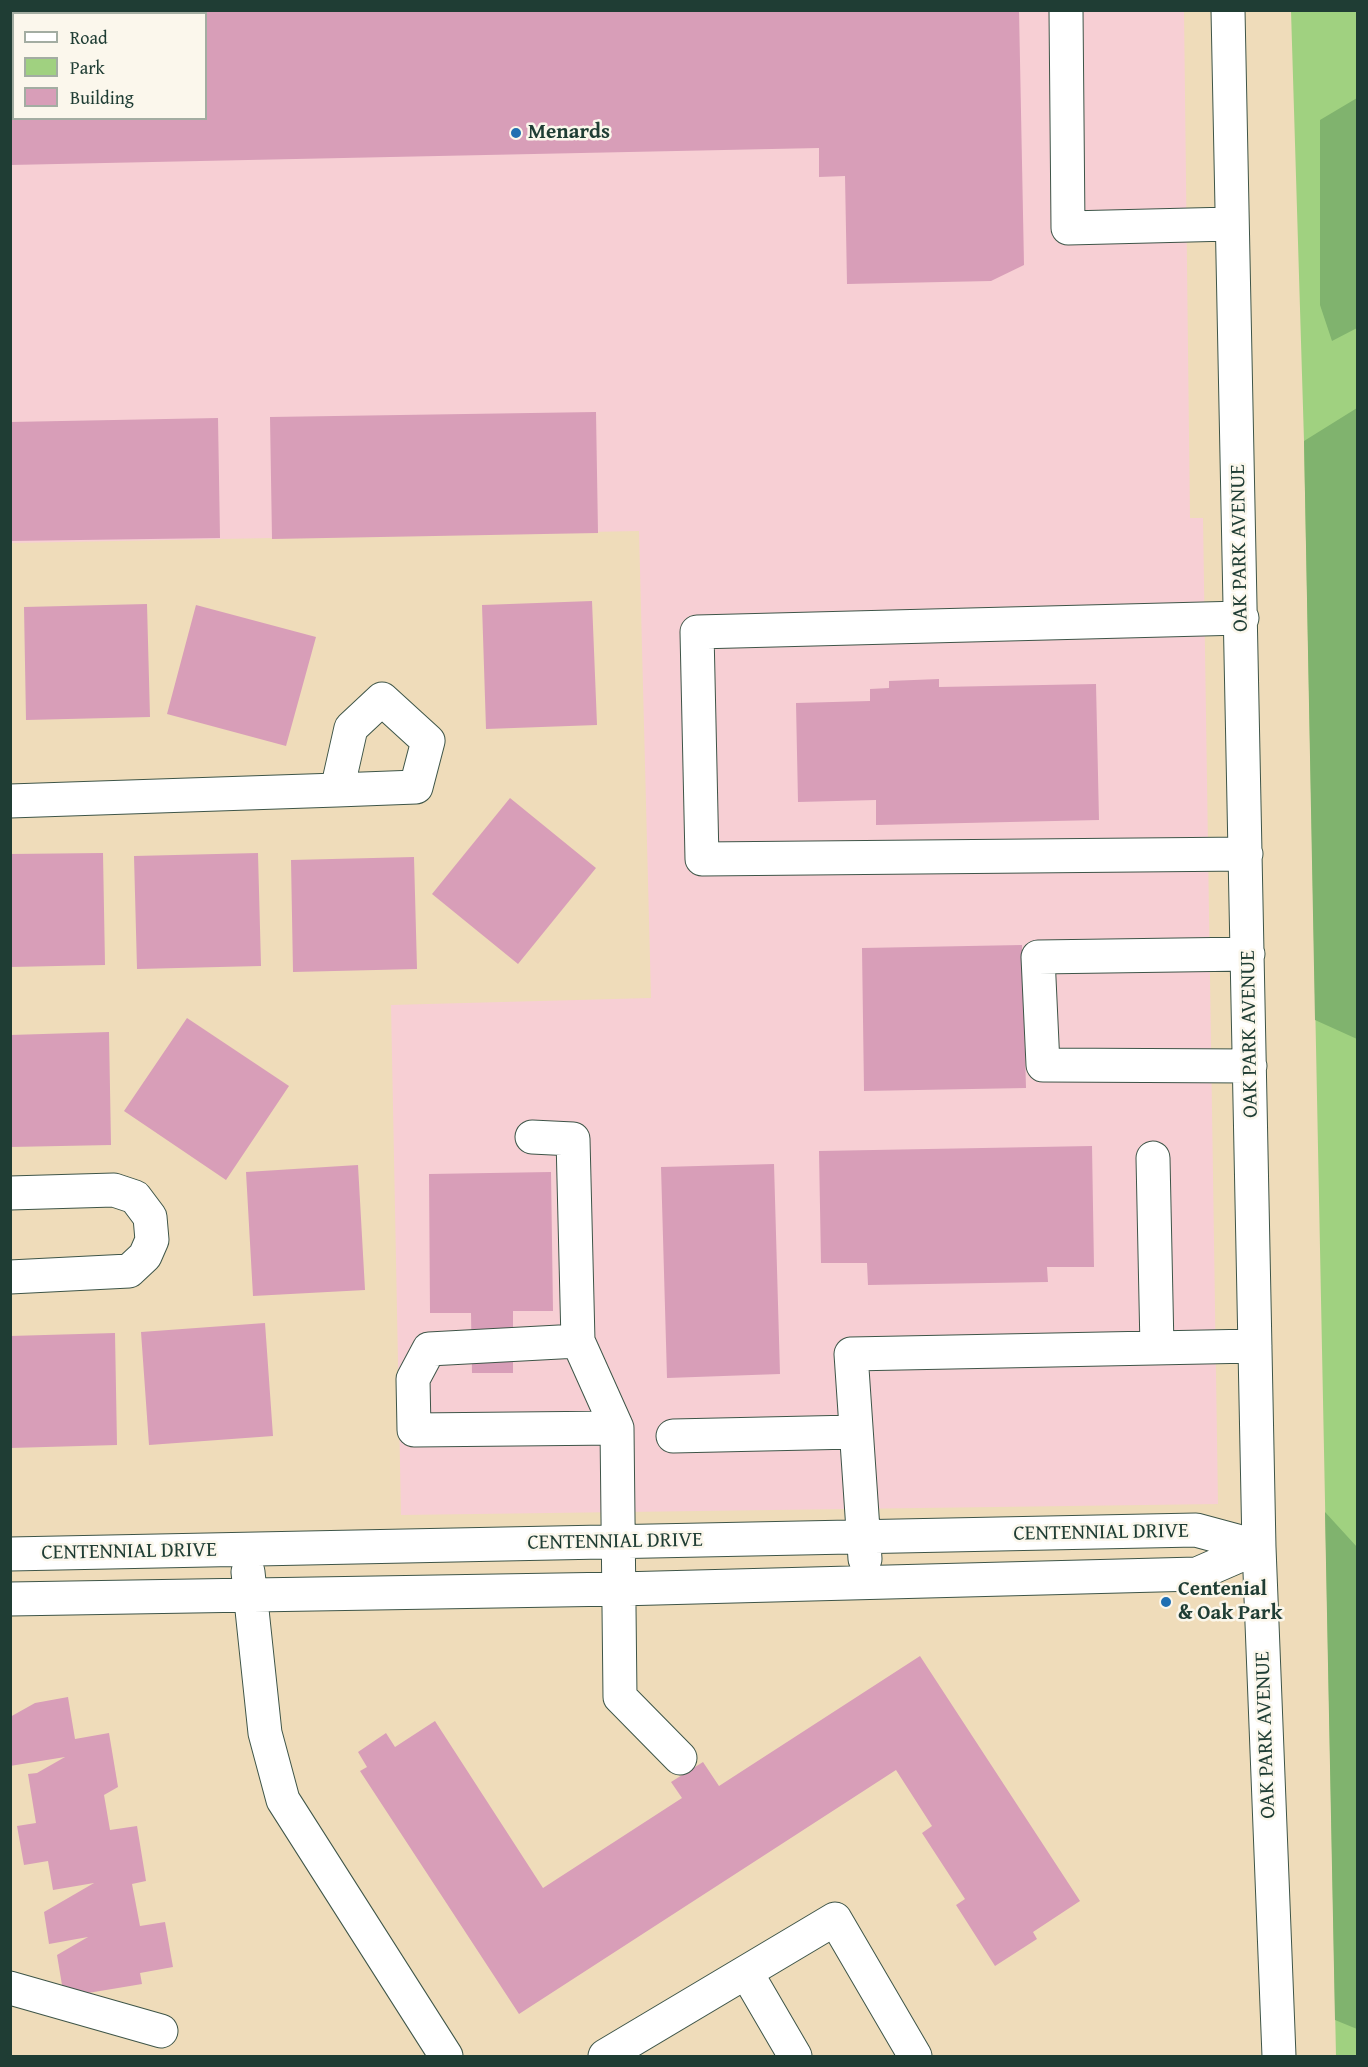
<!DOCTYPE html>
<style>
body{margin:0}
#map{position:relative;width:1368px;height:2067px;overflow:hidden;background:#efdcba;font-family:"Gentium Book Plus",serif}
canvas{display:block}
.frame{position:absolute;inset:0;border:12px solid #1f3d34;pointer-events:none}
.legend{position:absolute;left:12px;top:12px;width:195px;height:108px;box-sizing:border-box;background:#fbf7ec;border:2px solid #a3ada2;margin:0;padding:8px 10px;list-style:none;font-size:18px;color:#1f3d34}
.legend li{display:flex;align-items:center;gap:12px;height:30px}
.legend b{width:30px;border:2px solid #a3ada2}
</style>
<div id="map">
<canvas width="1368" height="2067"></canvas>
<div class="frame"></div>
<ul class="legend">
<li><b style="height:8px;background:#fff"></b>Road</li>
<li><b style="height:16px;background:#a0d180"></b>Park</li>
<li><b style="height:16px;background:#d89eb8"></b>Building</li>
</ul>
</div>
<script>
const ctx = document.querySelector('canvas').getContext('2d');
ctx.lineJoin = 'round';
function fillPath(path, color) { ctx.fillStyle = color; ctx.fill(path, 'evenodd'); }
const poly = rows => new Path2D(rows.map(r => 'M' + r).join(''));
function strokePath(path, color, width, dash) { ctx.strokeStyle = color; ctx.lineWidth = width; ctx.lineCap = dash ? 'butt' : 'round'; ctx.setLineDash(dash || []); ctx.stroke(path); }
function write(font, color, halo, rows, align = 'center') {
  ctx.font = font + ' "Gentium Book Plus",serif'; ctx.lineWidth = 5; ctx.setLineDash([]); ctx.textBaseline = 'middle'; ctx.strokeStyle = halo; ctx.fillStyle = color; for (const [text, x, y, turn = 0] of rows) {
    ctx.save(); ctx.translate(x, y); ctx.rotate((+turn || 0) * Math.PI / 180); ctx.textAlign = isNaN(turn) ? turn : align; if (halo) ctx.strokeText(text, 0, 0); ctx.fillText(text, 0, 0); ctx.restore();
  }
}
const built = poly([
 [10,11,1184,11,1190,518,1203,518,1218,1504,401,1515,391,1005,651,998,639,531,11,543],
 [14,14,206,14,206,118,14,118]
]);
const green = poly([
 [1291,11,1358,11,1357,2056,1336,2056,1304,441]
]);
const forest = poly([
 [1357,98,1357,328,1332,341,1320,305,1320,120],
 [1357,408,1357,1039,1315,1020,1304,441],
 [1325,1512,1357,1547,1357,2029,1335,2020]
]);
const building = poly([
 [10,10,1019,10,1024,265,991,281,847,284,845,176,819,177,819,148,10,165],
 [14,14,206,14,206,118,14,118],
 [596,412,598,533,272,539,270,417],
 [218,418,220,538,10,541,10,422],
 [592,601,597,725,486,729,482,605],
 [147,604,150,717,26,720,24,607],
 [196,605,316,637,286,746,167,714],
 [939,679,939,687,1096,684,1099,820,876,825,876,800,798,802,796,703,870,701,870,689,889,688,889,681],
 [510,798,596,868,518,964,432,894],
 [103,853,105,965,10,967,10,854],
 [258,853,261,966,137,969,134,856],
 [414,857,417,969,293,972,291,860],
 [1022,945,1026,1088,864,1091,862,948],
 [187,1018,289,1086,226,1180,124,1111],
 [109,1032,111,1145,10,1147,10,1035],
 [1092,1146,1094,1267,1047,1267,1048,1282,868,1285,867,1263,821,1263,819,1151],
 [774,1164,780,1374,667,1378,661,1167],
 [358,1165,365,1290,253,1296,246,1172],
 [551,1172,553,1311,513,1311,513,1373,472,1373,471,1313,430,1313,429,1174],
 [265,1323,273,1436,149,1445,141,1332],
 [115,1333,117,1445,10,1448,10,1336],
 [920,1656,1080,1901,1033,1932,1037,1939,995,1966,956,1905,965,1899,922,1833,932,1826,896,1770,519,2014,360,1771,367,1767,358,1752,386,1733,395,1747,435,1721,543,1888,682,1798,671,1782,703,1762,719,1786],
 [68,1697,75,1739,109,1733,118,1787,104,1795,110,1830,137,1826,146,1881,132,1884,140,1926,165,1922,173,1967,140,1973,142,1984,64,1997,57,1955,88,1937,49,1944,44,1912,94,1883,53,1890,48,1861,24,1865,17,1826,36,1823,28,1774,37,1773,65,1757,10,1766,10,1717,35,1703]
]);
const minor = poly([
 [1066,10,1068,228,1231,224],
 [1228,10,1259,1547,1279,2056],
 [1242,618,697,632,702,859,1246,854],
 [10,801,337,790,416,787,428,741,382,699,351,728,337,790],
 [1248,954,1038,957,1043,1065,1250,1066],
 [532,1137,573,1139,578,1341,617,1428,620,1697,680,1758],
 [1153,1158,1157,1348],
 [10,1193,114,1190,135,1197,150,1217,152,1240,145,1256,129,1271,10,1277],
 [578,1341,429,1349,413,1379,414,1430,617,1428],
 [673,1436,855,1432],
 [10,1554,1196,1530,1259,1547],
 [865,1559,851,1354,1255,1346],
 [248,1572,265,1733,283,1800,446,2056],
 [10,1599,619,1589,1197,1574,1259,1547],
 [746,1972,795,2056],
 [10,1988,161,2031],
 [605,2056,835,1919,915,2056]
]);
const markers = [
 [516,133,6,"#1f6fb2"],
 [1166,1602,6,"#1f6fb2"]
];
const poiNames = [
 ["Menards",528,133],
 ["Centenial",1178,1590],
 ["& Oak Park",1178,1614]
];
const streetNames = [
 ["OAK PARK AVENUE",1240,548,-91],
 ["OAK PARK AVENUE",1250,1034,-91],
 ["CENTENNIAL DRIVE",1101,1533,-1],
 ["CENTENNIAL DRIVE",615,1542,-1],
 ["CENTENNIAL DRIVE",129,1552,-1],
 ["OAK PARK AVENUE",1266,1735,-92]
];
fillPath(built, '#f7cfd4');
fillPath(green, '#a0d180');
fillPath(forest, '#80b36e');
fillPath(building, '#d89eb8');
strokePath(minor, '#3e5548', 35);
strokePath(minor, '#fff', 33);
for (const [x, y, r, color] of markers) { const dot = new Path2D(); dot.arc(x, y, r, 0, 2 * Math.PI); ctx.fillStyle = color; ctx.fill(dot); strokePath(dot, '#fbf7ec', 2); }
write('bold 21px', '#1f3d34', '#fbf7ec', poiNames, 'left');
write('21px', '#1f3d34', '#fbf7ec', streetNames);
</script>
